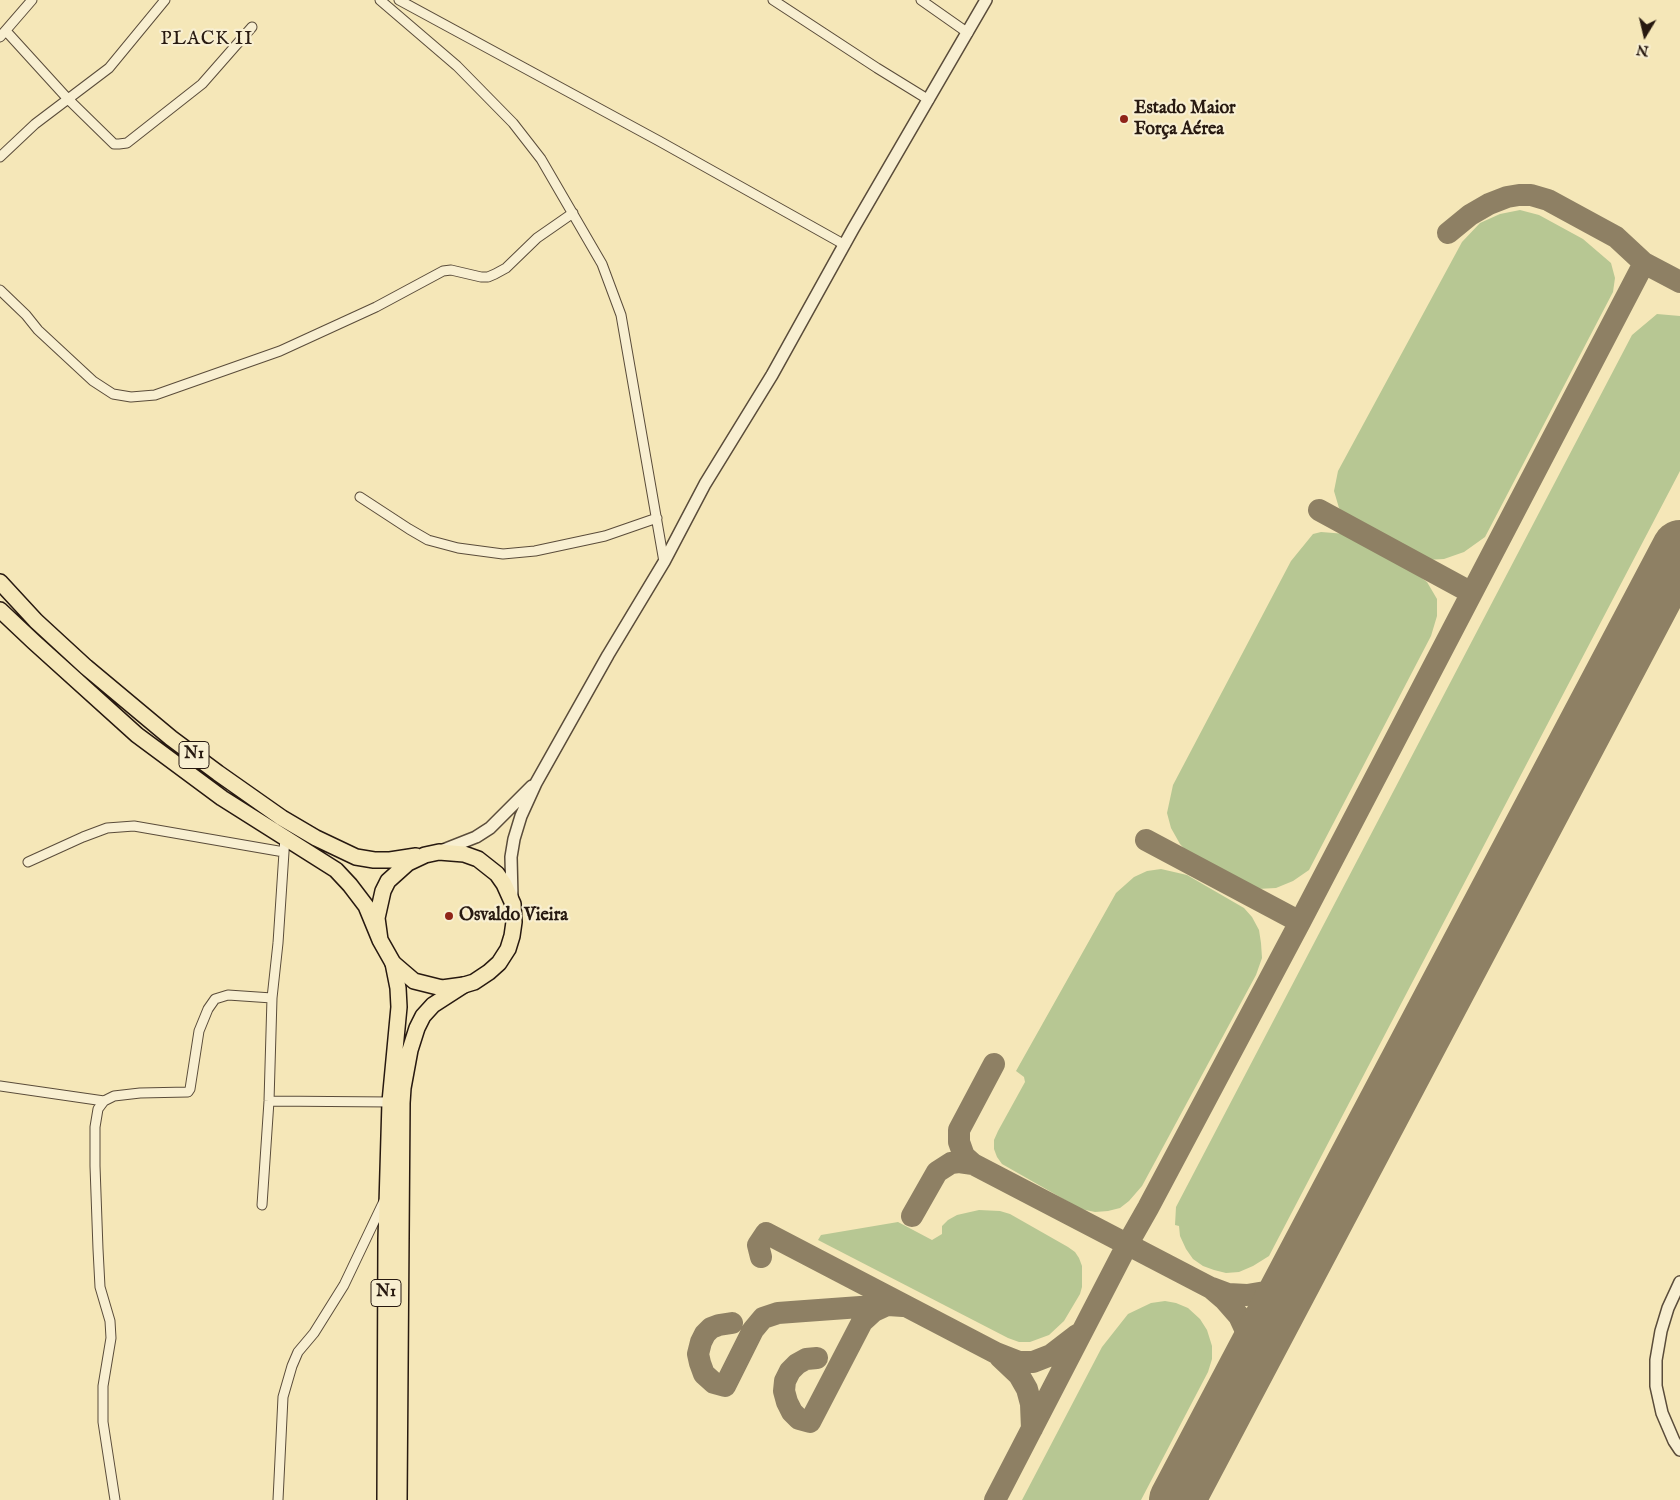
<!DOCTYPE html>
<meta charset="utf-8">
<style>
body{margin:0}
#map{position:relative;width:1680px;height:1500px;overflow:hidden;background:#f5e7b8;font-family:"IM FELL English",serif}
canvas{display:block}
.north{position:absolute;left:1620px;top:10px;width:50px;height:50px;-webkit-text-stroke:4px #f8efd1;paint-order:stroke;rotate:189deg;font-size:14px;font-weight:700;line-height:20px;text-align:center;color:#271910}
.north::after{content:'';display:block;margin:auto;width:18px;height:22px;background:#271910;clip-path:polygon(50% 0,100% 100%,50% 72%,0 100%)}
</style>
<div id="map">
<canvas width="1680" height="1500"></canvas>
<div class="north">N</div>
</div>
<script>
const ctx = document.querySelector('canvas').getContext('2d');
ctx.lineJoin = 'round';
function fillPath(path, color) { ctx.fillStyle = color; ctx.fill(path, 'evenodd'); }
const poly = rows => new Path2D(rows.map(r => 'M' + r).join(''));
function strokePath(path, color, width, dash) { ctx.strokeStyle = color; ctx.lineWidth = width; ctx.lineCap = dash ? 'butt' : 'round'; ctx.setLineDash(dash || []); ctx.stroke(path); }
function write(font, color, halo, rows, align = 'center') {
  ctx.font = font + ' "IM FELL English",serif'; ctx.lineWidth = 4.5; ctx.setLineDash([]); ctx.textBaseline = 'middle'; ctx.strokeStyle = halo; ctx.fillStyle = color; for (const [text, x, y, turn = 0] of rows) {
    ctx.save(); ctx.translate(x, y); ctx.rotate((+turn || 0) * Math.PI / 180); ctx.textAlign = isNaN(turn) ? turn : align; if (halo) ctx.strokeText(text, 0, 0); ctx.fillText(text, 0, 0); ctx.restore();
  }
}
const green = poly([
 [1520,210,1539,215,1583,239,1611,263,1615,278,1613,292,1485,537,1464,552,1444,559,1426,560,1351,521,1339,508,1334,491,1338,471,1462,242,1480,223,1500,214],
 [1657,314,1680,316,1680,471,1269,1256,1253,1266,1239,1272,1226,1273,1214,1270,1203,1266,1193,1259,1186,1249,1180,1236,1179,1226,1175,1225,1176,1207,1632,335],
 [1321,532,1346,534,1415,573,1427,582,1437,599,1437,616,1431,636,1309,870,1293,881,1276,888,1257,889,1243,885,1189,854,1180,844,1171,828,1167,813,1173,785,1291,561,1313,534],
 [1161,869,1187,875,1244,908,1252,917,1259,930,1261,943,1262,958,1256,975,1142,1186,1129,1201,1120,1208,1108,1211,1095,1212,1081,1209,1002,1164,997,1157,994,1149,994,1140,998,1131,1025,1082,1024,1077,1016,1071,1116,893,1134,877,1147,871],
 [979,1210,1000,1211,1010,1214,1068,1247,1075,1252,1079,1258,1082,1266,1082,1287,1080,1294,1064,1321,1049,1335,1030,1342,1019,1342,1008,1338,818,1240,821,1235,898,1222,932,1240,942,1234,942,1226,948,1220,957,1215],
 [1165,1301,1176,1303,1188,1308,1200,1319,1207,1330,1212,1346,1212,1359,1208,1372,1141,1500,1022,1500,1102,1347,1128,1314,1151,1303]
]);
const taxiway = poly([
 [1448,233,1470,215,1489,204,1507,197,1519,195,1531,195,1548,200,1616,237,1644,263,1680,282],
 [1319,510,1470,592],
 [1146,840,1300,922],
 [994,1064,959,1130,959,1142,964,1156,973,1164,1211,1288,1225,1300,1239,1316,1245,1329,1247,1341,1242,1377],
 [912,1216,937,1172,951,1163,959,1162,973,1164],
 [761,1257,758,1245,766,1233,996,1353,1019,1362,1033,1362,1051,1355,1077,1335],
 [1212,1288,1228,1294,1247,1295,1265,1292,1280,1284,1309,1250],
 [732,1323,719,1325,711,1328,705,1334,701,1342,698,1354,700,1363,704,1374,714,1383,725,1386,753,1330,763,1318,778,1313,805,1311,888,1305,903,1306],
 [1000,1357,1019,1375,1027,1389,1031,1404,1032,1429],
 [817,1358,806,1359,797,1364,790,1371,785,1381,784,1391,787,1402,792,1412,799,1419,810,1422,862,1322,874,1311,887,1305],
 [995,1500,1127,1245,1148,1208,1300,922,1644,263]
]);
const runway = poly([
 [1177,1500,1680,548]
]);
const minor = poly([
 [380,0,457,66,513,123,541,159,602,264,621,315,664,562],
 [399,0,659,141,845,245],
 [773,0,877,68,929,100],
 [921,0,968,33],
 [6,31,67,98,114,144,119,144,127,143,202,84,252,27],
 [0,37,32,0],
 [0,157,35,124,109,68,165,0],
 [0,290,26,315,38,330,93,381,113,394,131,397,155,395,280,351,376,307,443,271,451,270,481,277,488,277,495,274,506,268,537,238,573,213],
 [360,497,409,529,428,540,458,548,503,554,535,551,605,536,657,518],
 [28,862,83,837,107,828,134,826,284,852],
 [0,1086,104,1101],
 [269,1101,390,1102],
 [262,1205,269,1101,272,998,278,943,285,837],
 [115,1500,103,1422,103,1386,111,1338,110,1321,100,1287,98,1249,95,1166,95,1127,98,1109,104,1101,114,1096,140,1093,188,1092,190,1089,199,1031,208,1009,215,999,228,995,272,998],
 [278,1500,283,1397,292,1366,298,1352,314,1333,344,1285,384,1201]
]);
const tertiary = poly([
 [443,850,476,837,490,828,532,786],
 [512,898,511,857,514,839,521,816,536,783,608,655,664,562,705,484,772,375,853,229,986,0],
 [1680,1282,1668,1308,1661,1331,1656,1360,1656,1386,1662,1413,1674,1441,1680,1450]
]);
const primary = poly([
 [0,582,36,621,86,667,171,738,218,773,282,818,316,838,356,857,374,860,390,860,416,856],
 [0,610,34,642,137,735,222,798,336,870,350,885,366,906,380,940,393,963,414,981,442,988,464,985,474,982,489,972,499,963,508,949,512,936,514,922,513,904,504,884,497,874,478,859,464,854,439,852,425,855,408,863,388,881,383,891,377,918,380,940]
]);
const trunk = poly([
 [385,1500,386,1239,390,1102,399,1007,398,988,393,963],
 [399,1500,402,1103,403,1088,410,1050,417,1028,423,1016,433,1005,464,985]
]);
const markers = [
 [1124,119,5,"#8f2418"],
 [449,916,5,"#8f2418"]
];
const shields = [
 [194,755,30],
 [386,1293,30]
];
const shieldNames = [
 ["N1",194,755],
 ["N1",386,1293]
];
const poiNames = [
 ["Estado Maior",1134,109],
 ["Força Aérea",1134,130],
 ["Osvaldo Vieira",459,916]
];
const neighbourhoodNames = [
 ["PLACK II",207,40]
];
fillPath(green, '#b7c793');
strokePath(taxiway, '#8e8064', 22);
strokePath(runway, '#8e8064', 56);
strokePath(minor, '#5a4c3a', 11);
strokePath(tertiary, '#5a4c3a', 14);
strokePath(primary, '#271910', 18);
strokePath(trunk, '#271910', 18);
strokePath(minor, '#f8efd1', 9);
strokePath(tertiary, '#f8efd1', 11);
strokePath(primary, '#f5e7b8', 15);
strokePath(trunk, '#f5e7b8', 15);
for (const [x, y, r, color] of markers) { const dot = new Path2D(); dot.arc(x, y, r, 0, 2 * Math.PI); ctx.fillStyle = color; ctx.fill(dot); strokePath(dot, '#f8efd1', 2); }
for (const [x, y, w] of shields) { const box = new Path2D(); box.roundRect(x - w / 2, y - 13.5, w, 27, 4); ctx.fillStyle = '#f8efd1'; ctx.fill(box); strokePath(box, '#271910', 1); }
write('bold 16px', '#271910', null, shieldNames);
write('bold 18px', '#271910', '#f8efd1', poiNames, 'left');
ctx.letterSpacing = '1px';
write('19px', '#271910', '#f8efd1', neighbourhoodNames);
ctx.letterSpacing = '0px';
</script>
